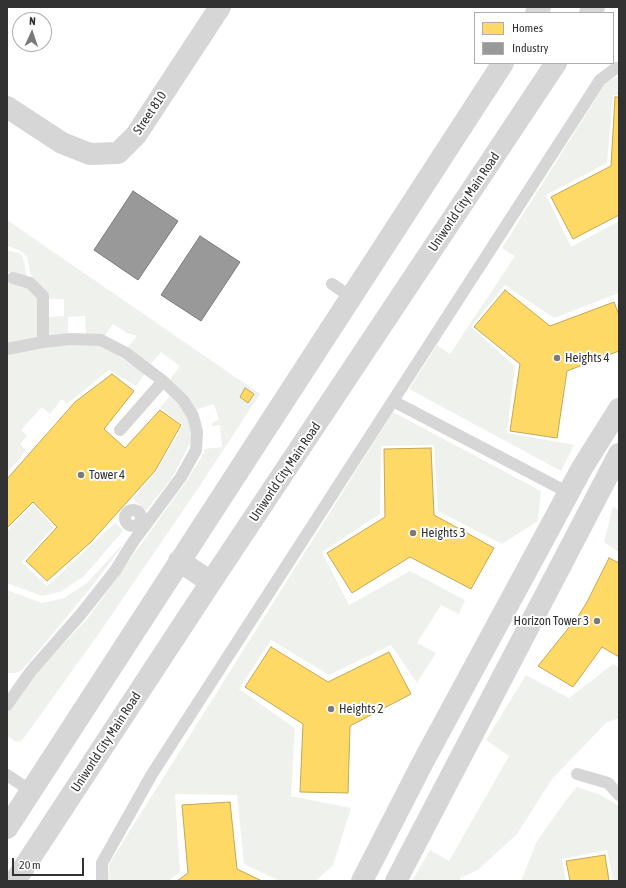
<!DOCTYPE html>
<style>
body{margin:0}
#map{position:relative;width:626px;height:888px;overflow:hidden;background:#fff;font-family:"Asap Condensed",sans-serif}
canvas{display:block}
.frame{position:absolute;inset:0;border:8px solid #323232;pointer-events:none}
.legend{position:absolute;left:474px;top:12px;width:140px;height:52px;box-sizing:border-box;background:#fff;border:1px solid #adadad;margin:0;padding:5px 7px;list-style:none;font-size:12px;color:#323232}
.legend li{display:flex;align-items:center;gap:8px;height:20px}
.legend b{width:20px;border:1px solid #adadad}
.north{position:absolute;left:12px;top:12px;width:40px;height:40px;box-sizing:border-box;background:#fff;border:1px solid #adadad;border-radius:50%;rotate:3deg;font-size:11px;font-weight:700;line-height:16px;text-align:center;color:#323232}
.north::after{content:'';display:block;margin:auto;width:14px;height:18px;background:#7a7a7a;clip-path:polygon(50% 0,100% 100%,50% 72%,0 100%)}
.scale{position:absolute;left:12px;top:858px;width:72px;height:18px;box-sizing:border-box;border:2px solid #323232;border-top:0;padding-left:5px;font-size:12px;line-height:14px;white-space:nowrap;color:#323232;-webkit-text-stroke:3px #fff;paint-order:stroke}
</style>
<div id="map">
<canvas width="626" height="888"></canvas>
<div class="frame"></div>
<ul class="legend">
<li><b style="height:11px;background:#ffd966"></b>Homes</li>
<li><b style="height:11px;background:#999"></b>Industry</li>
</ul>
<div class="north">N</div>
<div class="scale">20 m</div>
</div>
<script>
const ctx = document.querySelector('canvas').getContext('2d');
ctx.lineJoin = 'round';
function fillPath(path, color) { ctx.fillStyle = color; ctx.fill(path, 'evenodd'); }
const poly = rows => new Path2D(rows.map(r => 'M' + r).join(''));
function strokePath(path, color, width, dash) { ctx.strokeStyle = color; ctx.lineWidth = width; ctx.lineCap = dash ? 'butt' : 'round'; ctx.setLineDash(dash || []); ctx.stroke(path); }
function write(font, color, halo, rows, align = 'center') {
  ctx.font = font + ' "Asap Condensed",sans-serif'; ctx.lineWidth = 4; ctx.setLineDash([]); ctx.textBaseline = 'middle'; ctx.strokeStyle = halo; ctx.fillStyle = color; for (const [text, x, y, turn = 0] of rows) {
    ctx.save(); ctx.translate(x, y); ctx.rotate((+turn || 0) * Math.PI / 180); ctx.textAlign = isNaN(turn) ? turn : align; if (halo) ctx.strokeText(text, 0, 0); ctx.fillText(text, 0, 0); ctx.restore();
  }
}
const green = poly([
 [618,76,619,76,619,95,613,95,607,163,546,195,571,247,619,221,619,293,554,318,505,285,471,327,515,366,507,433,574,445,561,471,409,389,437,345,450,354,515,256,502,248,606,82],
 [7,220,260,394,199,487,100,632,21,742,15,741,7,736,7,709,39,670,88,618,188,479,204,453,204,449,222,447,220,425,212,426,212,423,219,420,214,404,196,410,169,380,180,366,161,352,150,365,127,348,137,336,127,333,113,324,105,335,86,334,85,316,68,317,68,335,47,337,47,317,64,316,64,299,46,299,32,279,27,257,19,250,7,246],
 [7,250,19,253,23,257,27,278,7,272],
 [7,280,27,285,39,297,39,339,7,345],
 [69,343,99,343,145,374,136,386,109,370,67,404,62,399,50,414,42,407,21,430,27,436,20,444,26,451,7,473,7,354],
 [171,394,189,418,194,431,189,445,172,478,146,511,133,499,156,472,183,425,160,408],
 [393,412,541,491,538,521,502,544,438,511,434,445,381,446,380,514,322,552,349,605,410,571,465,600,459,614,441,605,417,643,436,653,417,683,391,645,329,675,271,640,239,689,295,728,291,796,351,808,333,865,316,881,280,881,244,864,237,795,175,794,180,872,168,881,108,881,109,864],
 [33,505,54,527,22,562,47,586,115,523,124,530,83,577,60,592,42,596,7,583,7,531],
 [613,506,619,511,619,552,604,542],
 [121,546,122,547,92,586,47,641,22,670,15,673,7,673,7,590,42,603,64,598,87,583],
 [613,664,619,667,619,718,607,722,552,779,517,834,478,870,460,878,460,881,412,881,430,850,449,861,509,756,486,740,526,675,569,698],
 [577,787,601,795,619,806,619,881,613,881,607,850,562,859,566,881,521,881,537,841,566,800]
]);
const homes = poly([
 [615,97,619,97,619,215,573,239,551,197,611,166,615,97],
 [505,290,550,326,614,302,619,315,619,351,567,371,557,438,510,431,520,364,474,327,505,290],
 [112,374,134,391,104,429,125,448,160,410,181,425,155,471,91,542,47,581,26,561,57,527,33,502,7,528,7,479,75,402,112,374],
 [245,388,254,394,248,403,240,397,245,388],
 [431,448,434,515,494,548,471,589,410,557,352,593,327,553,385,517,384,449,431,448],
 [609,558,619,563,619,657,602,647,573,687,538,666,579,615,587,602,609,558],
 [271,647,328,682,389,652,411,694,350,726,348,793,300,792,303,724,245,687,271,647],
 [230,802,237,869,262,881,177,881,188,873,182,805,230,802],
 [605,855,609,881,570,881,566,861,605,855]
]);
const industry = poly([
 [133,191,178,221,138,280,94,250,133,191],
 [200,236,240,262,201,321,161,295,200,236]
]);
const lane = poly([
 [13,278,30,283,43,296,43,342],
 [332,284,351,297],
 [7,349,43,342,70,339,101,340,126,353,163,381,183,400,193,416,197,432,196,450,181,477,133,542,115,571,81,614,31,671,7,705],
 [393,401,569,493],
 [120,430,163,381],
 '125 518a8 8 0 1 1 16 0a8 8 0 1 1-16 0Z',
 [577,774,608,783,619,795],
 [7,775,31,791],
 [102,881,102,863,152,774,600,80,616,68,619,68]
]);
const street = poly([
 [536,13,540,7],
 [590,13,594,7],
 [7,107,62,143,90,154,118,153,136,135,220,7],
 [179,561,211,582],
 [7,828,503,63],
 [15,881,211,582,556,63],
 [362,881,423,762,582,468,619,409],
 [396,881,619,454]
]);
const markers = [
 [557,358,4,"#7a7a7a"],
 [81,475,4,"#7a7a7a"],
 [413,533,4,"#7a7a7a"],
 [597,621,4,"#7a7a7a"],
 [331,709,4,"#7a7a7a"]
];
const streetNames = [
 ["Street 810",150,113,-56],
 ["Uniworld City Main Road",464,202,-56],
 ["Uniworld City Main Road",285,472,-56],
 ["Uniworld City Main Road",106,742,-57]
];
const poiNames = [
 ["Heights 4",565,358],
 ["Tower 4",89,475],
 ["Heights 3",421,533],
 ["Horizon Tower 3",589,621,"right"],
 ["Heights 2",339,709]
];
fillPath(green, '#eff2ec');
fillPath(homes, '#ffd966');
strokePath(homes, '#c2a756', 1);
fillPath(industry, '#999');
strokePath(industry, '#7a7a7a', 1);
strokePath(lane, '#d6d6d6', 12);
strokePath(street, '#d6d6d6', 22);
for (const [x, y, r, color] of markers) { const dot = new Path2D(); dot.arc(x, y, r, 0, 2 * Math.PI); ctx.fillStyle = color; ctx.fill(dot); strokePath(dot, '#fff', 1.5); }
write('13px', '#323232', '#fff', streetNames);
write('13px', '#323232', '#fff', poiNames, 'left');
</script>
